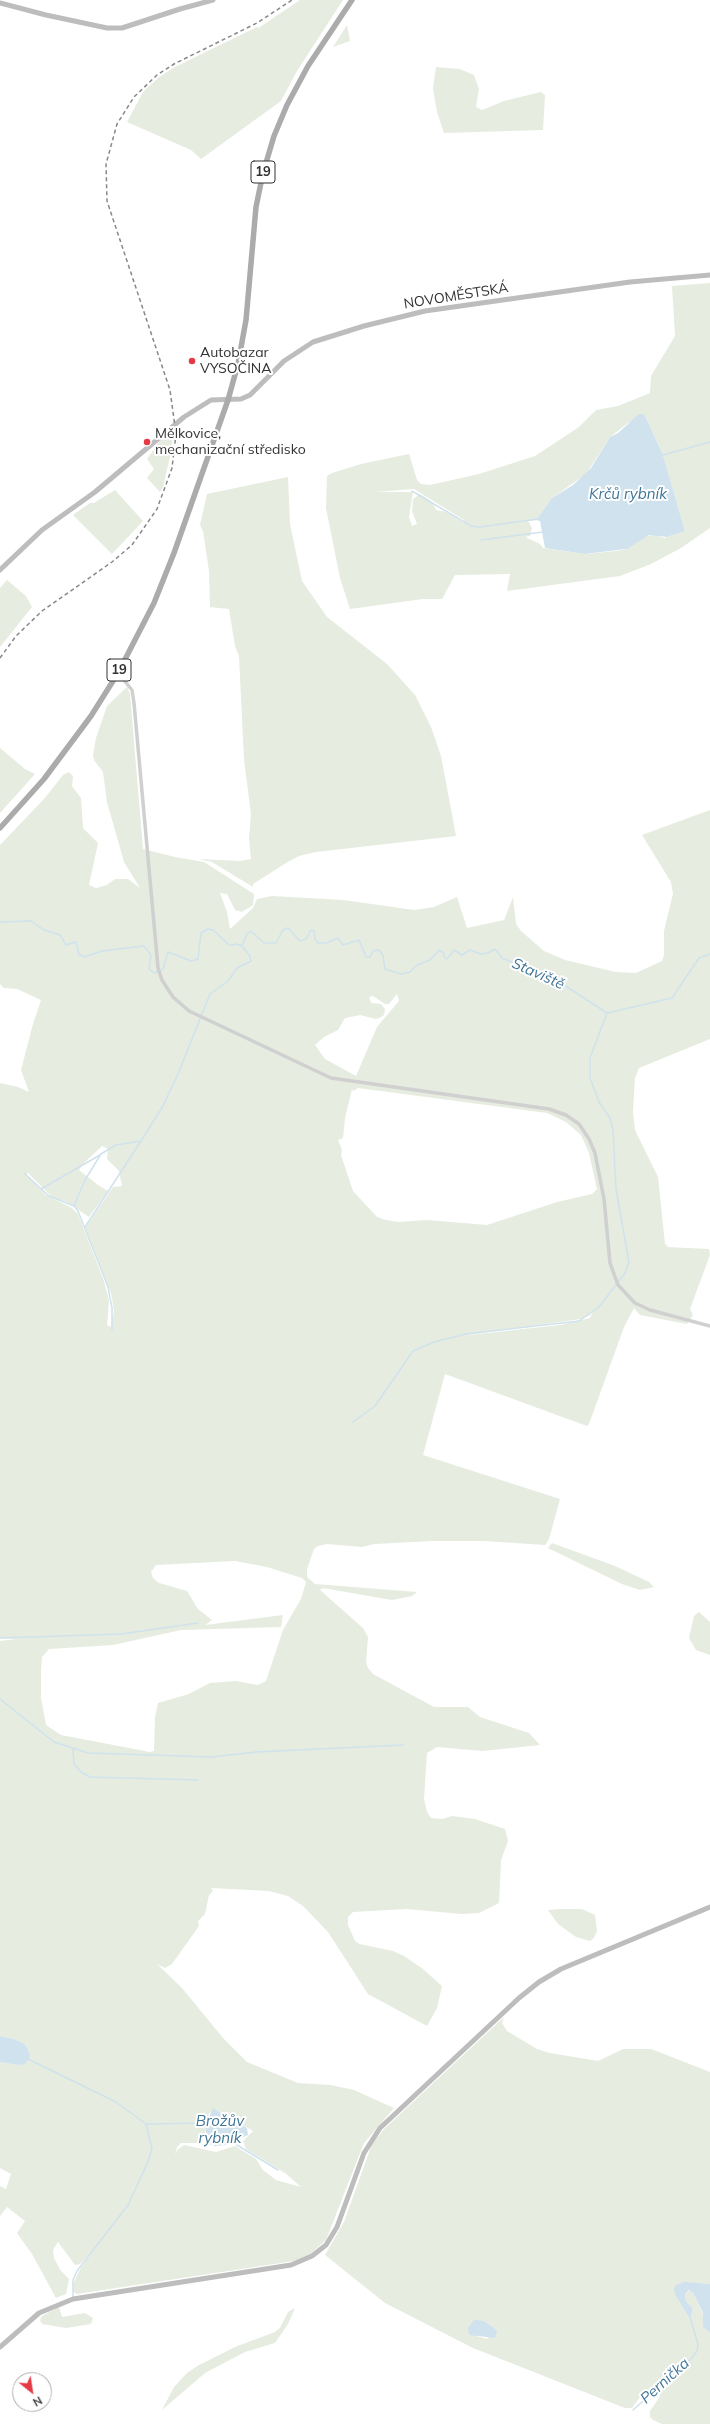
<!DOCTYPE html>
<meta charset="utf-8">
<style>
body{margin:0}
#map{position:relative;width:710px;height:2424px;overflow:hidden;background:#fff;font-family:Mulish,sans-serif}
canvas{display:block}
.north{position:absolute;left:12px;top:2372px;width:40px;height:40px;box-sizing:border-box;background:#fff;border:1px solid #adadad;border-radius:50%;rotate:150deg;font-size:11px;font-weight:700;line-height:16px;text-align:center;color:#333}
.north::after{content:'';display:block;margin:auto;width:14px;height:18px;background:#e63946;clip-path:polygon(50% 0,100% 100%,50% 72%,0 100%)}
</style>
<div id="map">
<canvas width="710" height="2424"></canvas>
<div class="north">N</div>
</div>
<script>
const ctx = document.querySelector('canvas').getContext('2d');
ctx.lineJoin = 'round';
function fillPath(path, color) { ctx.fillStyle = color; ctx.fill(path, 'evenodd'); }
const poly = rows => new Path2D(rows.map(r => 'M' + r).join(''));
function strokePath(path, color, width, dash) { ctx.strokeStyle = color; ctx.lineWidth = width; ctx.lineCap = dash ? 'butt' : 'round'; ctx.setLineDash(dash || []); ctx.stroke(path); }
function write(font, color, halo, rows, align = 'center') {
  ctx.font = font + ' Mulish,sans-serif'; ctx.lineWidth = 4; ctx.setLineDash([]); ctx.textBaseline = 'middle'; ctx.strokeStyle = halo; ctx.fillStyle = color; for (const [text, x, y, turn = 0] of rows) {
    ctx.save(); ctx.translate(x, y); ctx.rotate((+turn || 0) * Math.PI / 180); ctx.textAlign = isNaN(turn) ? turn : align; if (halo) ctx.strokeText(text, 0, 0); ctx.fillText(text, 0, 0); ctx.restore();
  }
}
const green = poly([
 [300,0,343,0,297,71,281,101,201,159,191,150,127,122,143,92,159,77,175,67,259,26,257,29],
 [347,25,350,41,333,47],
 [436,67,460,69,474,75,479,89,476,107,482,110,504,101,541,92,545,95,543,130,444,133,437,112,433,88],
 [710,283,710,528,681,548,651,564,620,576,507,591,510,574,455,575,442,599,423,599,350,609,340,578,326,508,327,476,332,473,361,464,409,454,417,480,421,484,430,485,479,474,535,456,579,427,596,410,618,406,650,393,651,376,675,336,672,286],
 [646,418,663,455,685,531,664,538,655,535,646,536,624,550,586,554,543,548,540,544,525,537,530,536,532,528,528,521,536,520,552,498,586,474,610,437,628,423],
 [414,489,464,520,464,523,446,512,436,510,432,502,420,494,413,499,412,511,417,524,412,526,409,517,413,492,374,492],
 [170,432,173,435,170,457,163,487,160,492,147,478,154,469,147,459,162,438],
 [288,477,290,524,302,581,327,617,387,664,415,695,431,727,441,756,456,836,316,852,299,856,286,863,253,884,253,887,212,862,199,859,240,861,251,859,249,839,251,814,244,760,239,656,235,646,229,609,210,607,209,571,203,531,200,525,207,494],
 [115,490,143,521,112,554,73,515,90,503,94,503],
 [7,580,26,596,32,607,0,647,0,588],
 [127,687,130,694,143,849,175,857,204,862,254,894,253,905,242,912,235,910,227,894,220,893,227,912,230,929,253,908,257,899,272,896,343,900,414,910,434,907,457,897,467,928,504,920,513,897,516,924,521,931,544,951,565,960,616,972,636,973,662,961,664,955,664,931,673,894,671,882,642,835,710,810,710,1039,639,1068,635,1078,633,1112,635,1130,658,1177,665,1244,668,1246,666,1247,709,1249,710,1255,690,1309,693,1315,687,1324,640,1315,634,1308,624,1327,589,1424,587,1426,445,1374,423,1455,560,1499,549,1539,545,1545,485,1541,433,1541,374,1544,362,1547,327,1544,318,1546,314,1549,307,1569,307,1577,315,1584,417,1592,412,1596,392,1600,323,1588,320,1590,363,1628,368,1637,366,1662,368,1668,373,1674,434,1707,468,1707,480,1717,529,1733,540,1745,482,1751,437,1747,427,1753,424,1799,427,1812,431,1818,442,1819,452,1816,475,1819,505,1829,508,1841,501,1860,499,1903,479,1913,462,1914,407,1909,353,1912,348,1917,348,1925,355,1941,359,1944,393,1951,404,1956,423,1969,442,1986,437,2008,427,2026,368,1994,328,1932,303,1906,288,1896,269,1891,211,1888,213,1891,209,1895,205,1914,198,1921,199,1926,172,1964,165,1968,157,1964,182,1988,223,2038,247,2062,298,2083,331,2085,354,2090,394,2108,364,2143,326,2240,309,2255,294,2261,77,2294,73,2292,73,2284,80,2269,93,2251,80,2264,75,2265,58,2242,53,2250,54,2258,61,2271,69,2279,66,2294,56,2298,32,2254,17,2233,25,2221,7,2207,0,2216,0,2186,6,2189,11,2174,0,2168,0,2062,18,2065,30,2054,25,2044,14,2039,0,2036,0,1641,16,1639,0,1638,0,1083,18,1087,29,1092,21,1070,33,1024,41,1000,17,989,4,988,0,984,0,845,44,799,63,775,69,772,73,776,72,786,81,798,83,828,98,843,89,885,96,888,107,885,115,879,128,879,140,888,124,862,107,802,103,772,94,760,93,755,96,738,107,706],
 [397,994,399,1001,377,1027,356,1076,325,1059,315,1045,324,1037,338,1030,345,1018,360,1015,376,1019,381,1017,384,1015,385,1009,381,1004,371,1003,369,997,373,996,385,1004,389,1004],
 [358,1088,547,1113,566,1122,581,1135,589,1153,597,1189,592,1194,557,1202,487,1225,427,1220,398,1222,386,1220,377,1217,353,1191,341,1155,342,1150,338,1140,343,1138,345,1118,352,1089,353,1091],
 [102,1146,108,1149,107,1159,119,1171,122,1186,113,1187,85,1228,111,1293,114,1311,111,1327,107,1325,109,1300,104,1281,78,1214,72,1208,46,1195,26,1174,28,1173,52,1197,67,1202,89,1217,108,1191,98,1185,79,1170,84,1163],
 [593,1311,590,1318,560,1325,460,1336,581,1319,590,1315],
 [235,1561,267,1567,302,1578,306,1582,301,1599,283,1630,266,1681,258,1685,236,1681,210,1683,189,1694,158,1703,155,1717,154,1751,150,1752,61,1735,46,1725,41,1698,41,1670,42,1657,49,1649,113,1645,181,1630,281,1627,283,1615,205,1625,212,1620,198,1609,187,1591,159,1583,153,1578,151,1572,156,1565],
 [217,2110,253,2131,243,2141,246,2149,285,2173,301,2187,276,2180,263,2170,256,2159,235,2146,216,2152,184,2145,177,2150,175,2155,177,2147,181,2143,198,2143,205,2135,209,2113],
 [0,748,25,769,35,774,0,813],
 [552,1543,615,1566,649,1582,654,1587,640,1590,622,1584,552,1550,548,1548],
 [699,1612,710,1622,710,1655,696,1650,689,1638,694,1616],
 [560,1909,582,1909,595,1915,597,1931,594,1938,590,1941,576,1937,558,1924,548,1910],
 [504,2017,502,2023,507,2031,537,2049,550,2053,598,2061,623,2049,651,2049,710,2072,710,2284,680,2283,675,2295,690,2319,693,2309,686,2301,685,2294,690,2290,693,2293,703,2314,703,2327,710,2333,710,2424,662,2424,653,2420,650,2417,650,2411,659,2398,662,2387,640,2397,632,2408,625,2408,473,2348,385,2303,325,2255,344,2222,372,2144,384,2129],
 [484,2321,493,2327,487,2339,476,2336],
 [59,2307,62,2317,85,2313,93,2318,91,2324,66,2328,42,2324,40,2320,42,2316],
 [295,2308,288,2324,275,2343,245,2352,205,2373,162,2410,174,2387,187,2373,199,2365,235,2347,275,2332,280,2328,288,2312]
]);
const water = poly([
 [639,414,643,414,646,418,663,455,685,531,667,537,649,535,627,549,617,550,585,554,545,548,540,521,536,520,552,498,573,485,591,468,610,437,618,433],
 [0,2036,14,2039,25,2044,30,2054,29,2059,25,2064,18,2065,0,2062],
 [213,2108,247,2128,248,2135,225,2145,215,2146,206,2143,206,2123],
 [684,2282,710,2284,710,2333,703,2327,703,2313,693,2293,689,2290,685,2294,686,2301,693,2309,690,2319,675,2295,674,2289,676,2285],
 [474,2320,484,2321,493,2327,497,2331,495,2338,469,2335,468,2328]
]);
const stream = poly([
 [663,455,710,442],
 [412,491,471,526,480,527,538,519],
 [481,540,543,532],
 [0,922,31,921,44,930,60,935,66,945,76,942,79,954,84,957,102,951,144,946,151,955,149,969,154,973,163,969,168,952,191,961,198,959,201,933,208,929,213,930,229,945,232,945,236,944,242,946,247,934,251,931,264,943,276,943,283,930,288,928,300,941,306,939,311,930,314,931,315,939,318,943,326,943,338,938,343,945,359,940,366,957,370,957,373,951,379,950,383,955,385,969,401,974,410,972,417,965,430,960,439,950,444,953,444,957,447,959,454,950,462,955,470,950,481,954,488,953,495,949,502,958,558,981,607,1013,672,998,699,958,710,954],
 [24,1173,49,1196,74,1206],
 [41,1189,100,1155],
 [85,1227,141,1141],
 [112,1330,112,1308,108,1287,78,1211,74,1206,85,1180,101,1154,116,1145,141,1141,163,1106,178,1074,210,994,228,981,237,968,251,961,250,956,242,946],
 [353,1422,375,1406,413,1351,434,1342,466,1334,579,1321,599,1307,625,1273,629,1262,616,1189,613,1130,610,1118,599,1102,590,1078,590,1058,607,1013],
 [0,1638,121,1634,198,1623],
 [0,1699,54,1742,88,1753,212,1757,256,1752,403,1745],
 [73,1749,74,1764,81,1772,90,1777,198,1780],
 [28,2059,116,2102,146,2124,206,2123],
 [232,2142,278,2170],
 [73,2297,73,2280,77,2271,128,2205,147,2164,152,2149,146,2124],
 [633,2410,691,2359,697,2351,698,2344,690,2317]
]);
const street = poly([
 [118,673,132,690,134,703,158,968,162,980,173,997,189,1011,331,1078,549,1109,566,1115,579,1124,589,1139,595,1153,604,1199,610,1263,618,1285,635,1303,650,1310,710,1326]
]);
const secondary = poly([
 [0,3,46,15,107,28,122,28,180,9,213,0],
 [0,570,42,530,95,492,184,417,211,400,241,399,250,395,284,361,313,342,364,326,425,311,630,282,710,275],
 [0,2347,39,2313,73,2299,291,2265,312,2256,326,2245,337,2227,364,2153,380,2128,519,1998,539,1982,561,1969,710,1907]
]);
const primary = poly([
 [0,828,44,779,91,716,118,673,154,603,174,553,228,400,238,364,246,320,256,207,263,173,274,136,287,105,308,66,352,0]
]);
const rail = poly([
 [0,658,16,636,42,611,112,562,132,545,157,509,172,468,176,434,170,390,107,201,106,164,117,124,134,97,157,75,174,64,257,23,292,0]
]);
const markers = [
 [192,361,4,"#e63946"],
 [147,442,4,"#e63946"]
];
const shields = [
 [263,172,24],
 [119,670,24]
];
const shieldNames = [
 ["19",263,172],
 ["19",119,670]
];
const streetNames = [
 ["NOVOMĚSTSKÁ",456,296,-9]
];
const poiNames = [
 ["Autobazar",200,353],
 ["VYSOČINA",200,369],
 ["Mělkovice,",155,434],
 ["mechanizační středisko",155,450]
];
const waterNames = [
 ["Krčů rybník",628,494],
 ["Staviště",538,974,24],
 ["Brožův",220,2121],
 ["rybník",220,2138],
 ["Pernička",665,2381,-42]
];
fillPath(green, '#e6ecdf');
fillPath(water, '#cfe2ee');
strokePath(stream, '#cfe2ee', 1.5);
strokePath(street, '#d0d0d0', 3.5);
strokePath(secondary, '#bdbdbd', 5);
strokePath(primary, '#ababab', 5.5);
strokePath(rail, '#888', 1.5, [4, 3]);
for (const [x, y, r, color] of markers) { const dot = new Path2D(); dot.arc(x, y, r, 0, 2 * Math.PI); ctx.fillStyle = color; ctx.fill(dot); strokePath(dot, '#fff', 1.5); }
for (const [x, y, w] of shields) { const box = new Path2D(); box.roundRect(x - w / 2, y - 11, w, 22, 3); ctx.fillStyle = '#fff'; ctx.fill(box); strokePath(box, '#333', 1); }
write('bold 13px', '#333', null, shieldNames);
write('14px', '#333', '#fff', streetNames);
write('14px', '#333', '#fff', poiNames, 'left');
write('italic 15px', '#3f7597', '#fff', waterNames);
</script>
